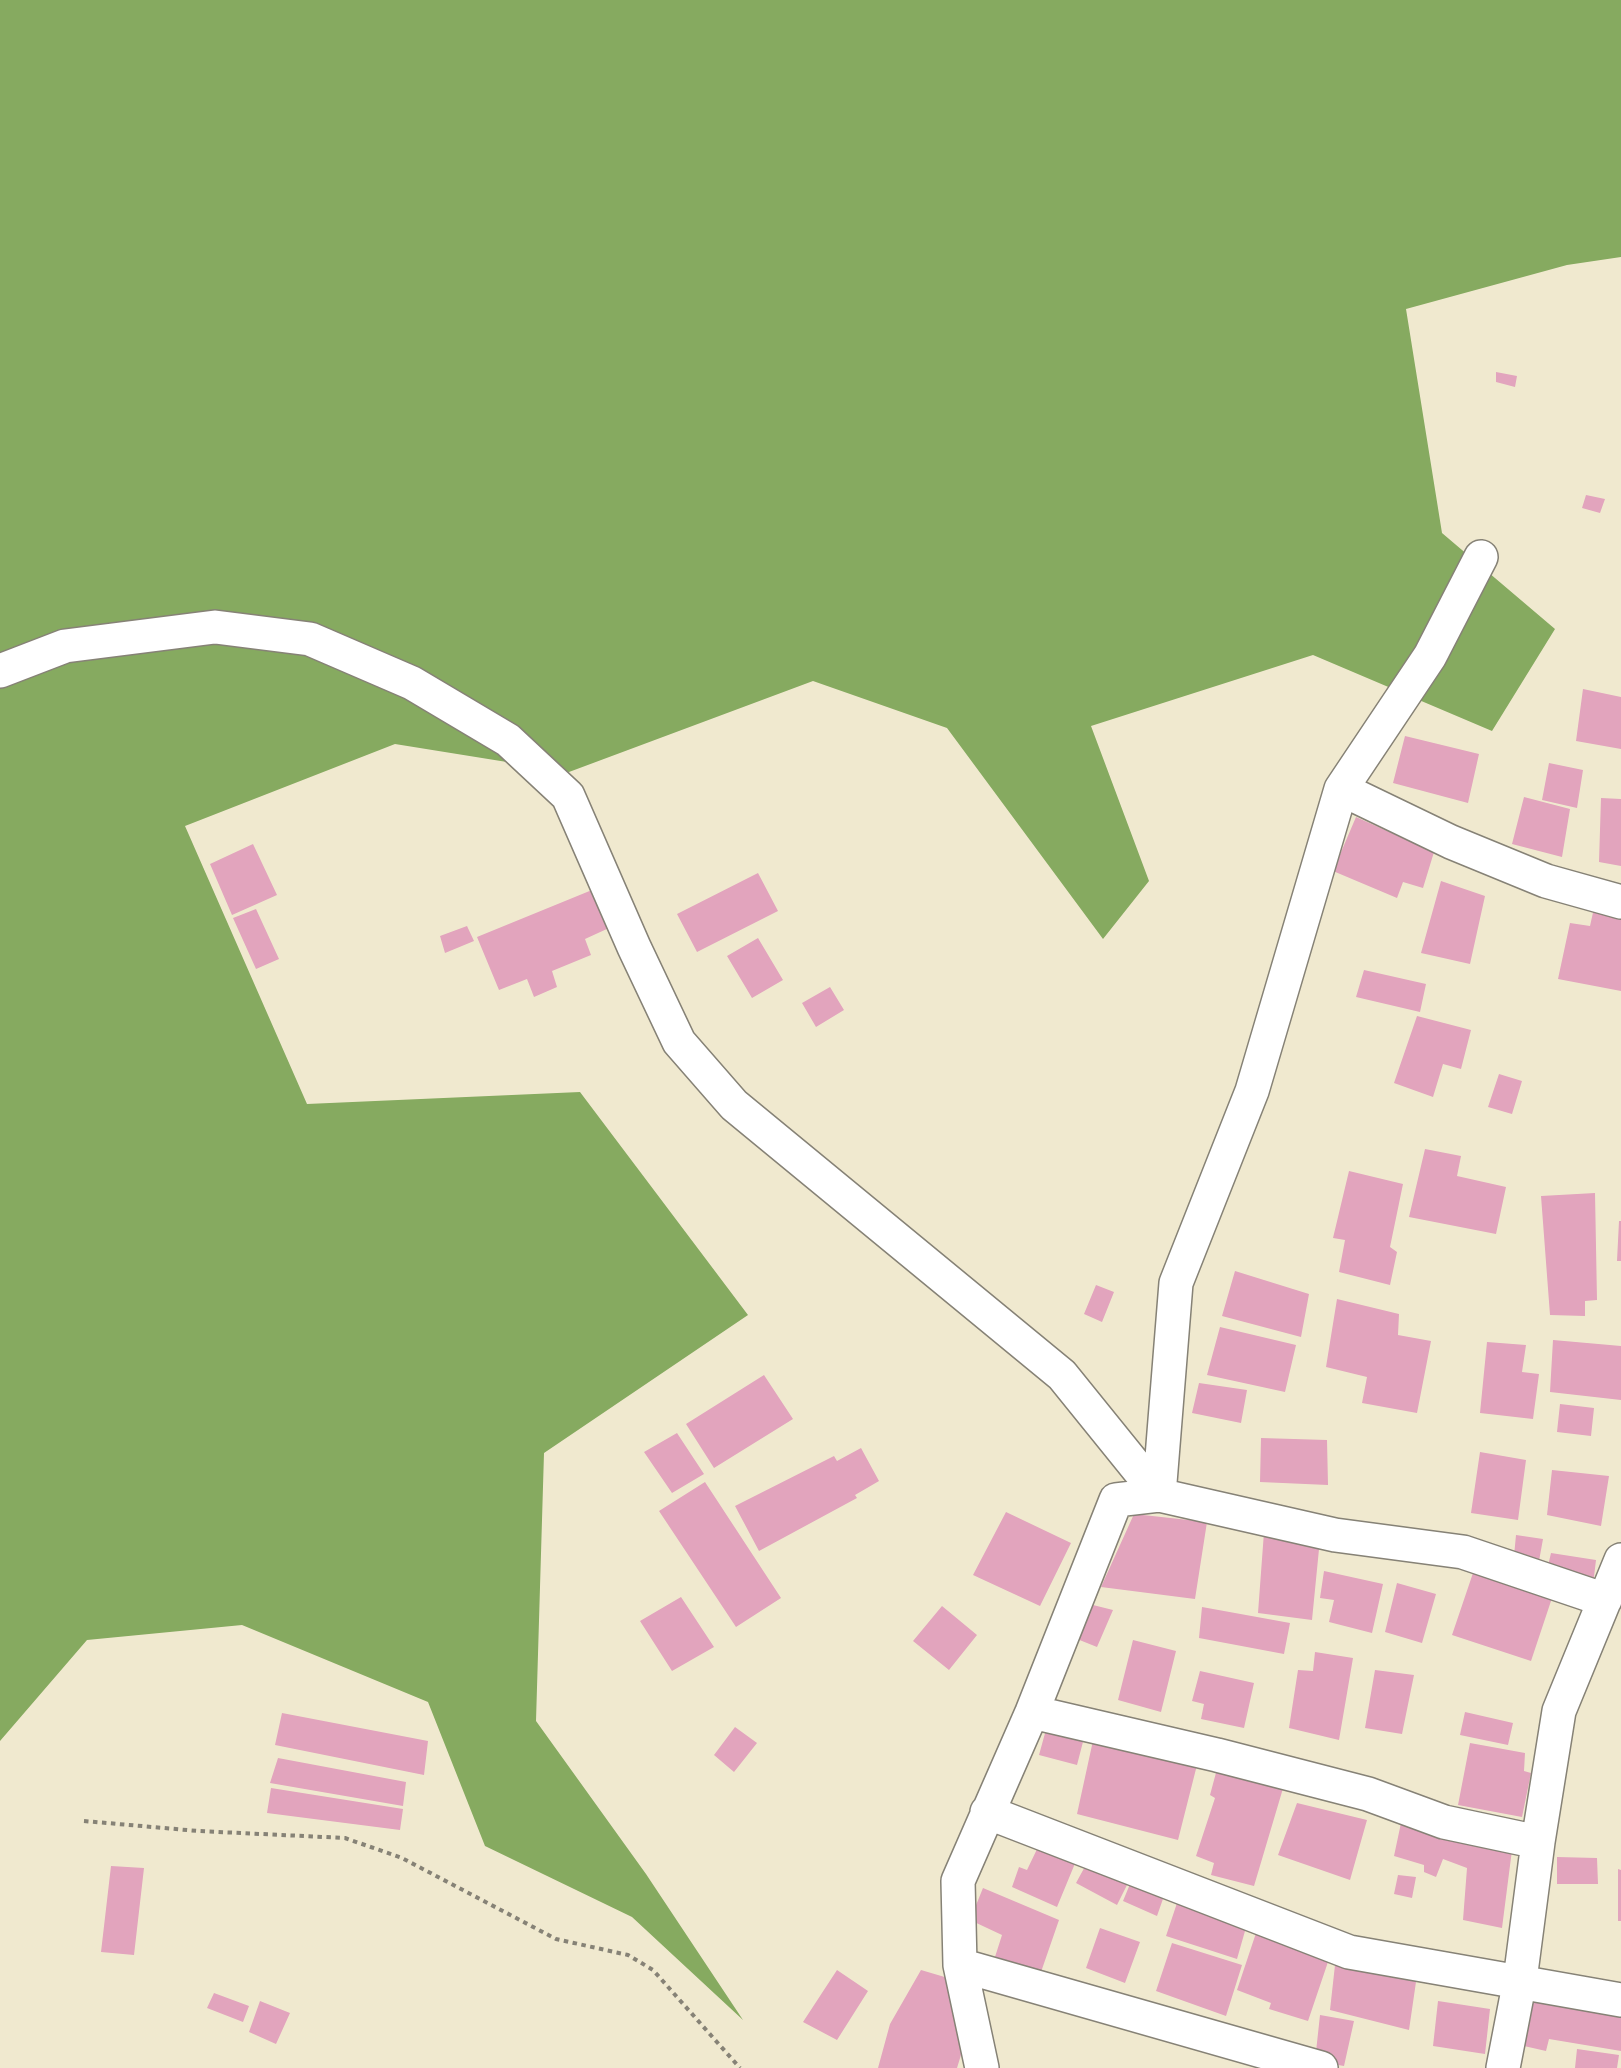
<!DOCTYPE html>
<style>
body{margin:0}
canvas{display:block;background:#f0e9cf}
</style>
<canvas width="1621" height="2068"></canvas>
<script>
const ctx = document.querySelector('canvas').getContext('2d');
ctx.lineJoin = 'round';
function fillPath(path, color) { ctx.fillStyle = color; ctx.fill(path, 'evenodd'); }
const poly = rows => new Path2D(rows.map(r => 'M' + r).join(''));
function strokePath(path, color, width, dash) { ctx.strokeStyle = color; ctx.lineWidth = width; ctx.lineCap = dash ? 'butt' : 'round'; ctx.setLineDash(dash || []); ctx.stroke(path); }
const forest = poly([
 [0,0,1621,0,1621,257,1567,265,1406,309,1442,533,1555,629,1492,731,1313,655,1091,726,1149,881,1103,939,947,728,813,681,569,772,395,744,185,826,307,1104,580,1092,748,1315,544,1453,536,1721,646,1874,743,2020,632,1917,485,1846,428,1702,242,1625,87,1640,0,1741]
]);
const building = poly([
 [1496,372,1517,376,1515,387,1496,382],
 [1586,495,1605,499,1600,513,1582,508],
 [1583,689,1621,697,1621,749,1576,741],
 [1405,736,1479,754,1468,803,1393,783],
 [1549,763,1583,770,1577,808,1542,800],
 [1524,797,1570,809,1562,857,1512,844],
 [1601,798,1621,799,1621,866,1599,862],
 [1356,817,1434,852,1423,888,1403,882,1397,898,1333,871],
 [253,844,277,895,232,915,210,864],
 [758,873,778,911,697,952,677,914],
 [1441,881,1485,896,1470,964,1421,953],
 [592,890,609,928,585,939,591,955,552,971,557,987,534,997,527,979,499,990,477,937],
 [1594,908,1621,916,1621,991,1558,979,1570,923,1590,926],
 [256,909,279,959,256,969,233,918],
 [467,926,474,941,445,953,440,936],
 [758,938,783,980,752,998,727,956],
 [1364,970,1426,984,1420,1012,1356,997],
 [830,987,844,1010,816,1027,802,1003],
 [1417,1016,1471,1030,1461,1069,1443,1064,1433,1097,1394,1083],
 [1499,1074,1522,1081,1512,1114,1488,1107],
 [1425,1149,1461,1156,1457,1176,1506,1187,1496,1234,1409,1217],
 [1349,1171,1403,1184,1390,1247,1397,1252,1390,1285,1339,1272,1345,1240,1333,1238],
 [1595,1193,1597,1300,1585,1301,1585,1316,1550,1315,1541,1196],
 [1619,1221,1621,1221,1621,1261,1617,1261],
 [1235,1271,1309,1294,1301,1337,1222,1316],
 [1096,1285,1114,1292,1102,1322,1084,1314],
 [1337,1299,1399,1314,1398,1335,1431,1341,1417,1413,1362,1403,1367,1377,1326,1367],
 [1220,1327,1296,1345,1285,1392,1207,1375],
 [1553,1340,1621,1346,1621,1400,1550,1392],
 [1487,1342,1526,1345,1522,1372,1539,1374,1533,1419,1480,1413],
 [764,1375,793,1419,714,1468,686,1424],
 [1199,1383,1247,1390,1241,1423,1192,1413],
 [1560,1404,1594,1408,1591,1436,1557,1432],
 [677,1433,704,1474,672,1493,644,1452],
 [1261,1438,1327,1440,1328,1485,1260,1482],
 [861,1448,879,1481,855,1495,857,1498,759,1551,735,1506,834,1456,837,1461],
 [1480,1452,1526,1460,1518,1520,1471,1513],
 [1552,1470,1609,1476,1601,1526,1547,1515],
 [705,1482,781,1598,736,1627,659,1511],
 [1006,1512,1071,1543,1040,1606,973,1575],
 [1134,1514,1207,1522,1195,1599,1101,1587],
 [1264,1532,1320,1539,1312,1620,1258,1613],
 [1516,1535,1543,1539,1539,1561,1514,1556],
 [1551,1553,1596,1560,1593,1585,1547,1570],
 [1324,1571,1383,1584,1372,1633,1329,1622,1334,1600,1320,1598],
 [1473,1573,1552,1598,1531,1661,1452,1635],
 [1397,1583,1436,1594,1422,1643,1385,1632],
 [681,1597,714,1647,672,1671,640,1621],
 [1093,1605,1113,1610,1097,1647,1077,1639],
 [942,1606,977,1635,949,1670,913,1641],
 [1202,1607,1290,1623,1284,1654,1199,1638],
 [1133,1640,1176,1651,1161,1712,1118,1700],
 [1315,1652,1353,1658,1339,1740,1289,1728,1298,1670,1313,1671],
 [1375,1670,1414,1675,1402,1734,1365,1728],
 [1200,1671,1254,1683,1244,1728,1201,1719,1204,1704,1192,1701],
 [1465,1712,1513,1723,1508,1745,1460,1735],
 [282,1713,428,1741,424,1775,275,1745],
 [1047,1726,1085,1734,1077,1765,1039,1755],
 [735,1727,757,1743,734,1772,714,1755],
 [1094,1736,1198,1761,1178,1840,1077,1814],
 [1470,1743,1525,1753,1524,1771,1531,1773,1522,1817,1458,1805],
 [278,1758,406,1782,403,1806,270,1783],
 [1217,1769,1284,1785,1254,1886,1211,1875,1214,1863,1196,1856,1215,1798,1210,1795],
 [271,1788,403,1809,400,1830,267,1813],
 [1297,1803,1367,1820,1350,1880,1278,1855],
 [1401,1823,1512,1850,1502,1928,1463,1920,1467,1868,1443,1859,1436,1877,1424,1872,1424,1865,1394,1856],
 [1039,1845,1076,1861,1057,1907,1012,1887,1019,1867,1027,1870],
 [1557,1857,1597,1858,1598,1884,1557,1884],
 [1088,1861,1129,1881,1117,1905,1076,1883],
 [111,1866,144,1868,134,1955,101,1952],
 [1618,1869,1621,1870,1621,1921,1618,1921],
 [1398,1875,1416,1877,1412,1898,1394,1894],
 [1130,1884,1164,1896,1157,1916,1123,1901],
 [983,1888,1059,1920,1041,1972,995,1957,1002,1935,970,1920],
 [1178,1900,1247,1924,1237,1959,1166,1936],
 [1100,1928,1140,1942,1125,1983,1086,1968],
 [1257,1930,1330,1956,1308,2021,1269,2009,1271,2003,1237,1990],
 [1172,1943,1242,1965,1226,2016,1156,1991],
 [1336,1956,1417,1975,1409,2030,1330,2010],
 [837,1970,868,1991,837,2040,803,2022],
 [921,1970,948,1978,964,2045,957,2068,878,2068,890,2024],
 [214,1993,249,2006,243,2022,207,2008],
 [1532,1995,1621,2011,1621,2051,1549,2039,1546,2051,1524,2046],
 [260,2001,290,2013,276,2044,249,2032],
 [1438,2001,1490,2009,1485,2054,1433,2046],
 [1320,2015,1354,2021,1344,2066,1315,2061],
 [1577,2049,1619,2055,1617,2068,1575,2068]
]);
const path = poly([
 [84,1821,198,1831,345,1838,402,1858,556,1939,628,1955,653,1970,740,2068]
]);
const minor = poly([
 [0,671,65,646,215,627,310,639,412,683,508,740,568,796,634,947,679,1042,734,1105,1062,1375,1159,1495],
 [1341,789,1451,842,1546,881,1621,902],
 [1159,1495,1176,1283,1252,1091,1341,789,1430,656,1481,557],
 [1032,1712,1217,1755,1368,1794,1444,1822,1538,1842],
 [987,1812,1349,1952,1621,2000],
 [960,1965,1321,2068],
 [982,2068,960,1965,958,1881,1032,1712,1116,1500,1159,1495,1335,1535,1463,1552,1605,1600],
 [1503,2068,1520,1980,1538,1842,1559,1711,1621,1560]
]);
fillPath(forest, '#86aa60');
fillPath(building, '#e2a4bd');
strokePath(minor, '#868276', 36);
strokePath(path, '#868276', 4, [4.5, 4.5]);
strokePath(minor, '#fff', 33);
</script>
